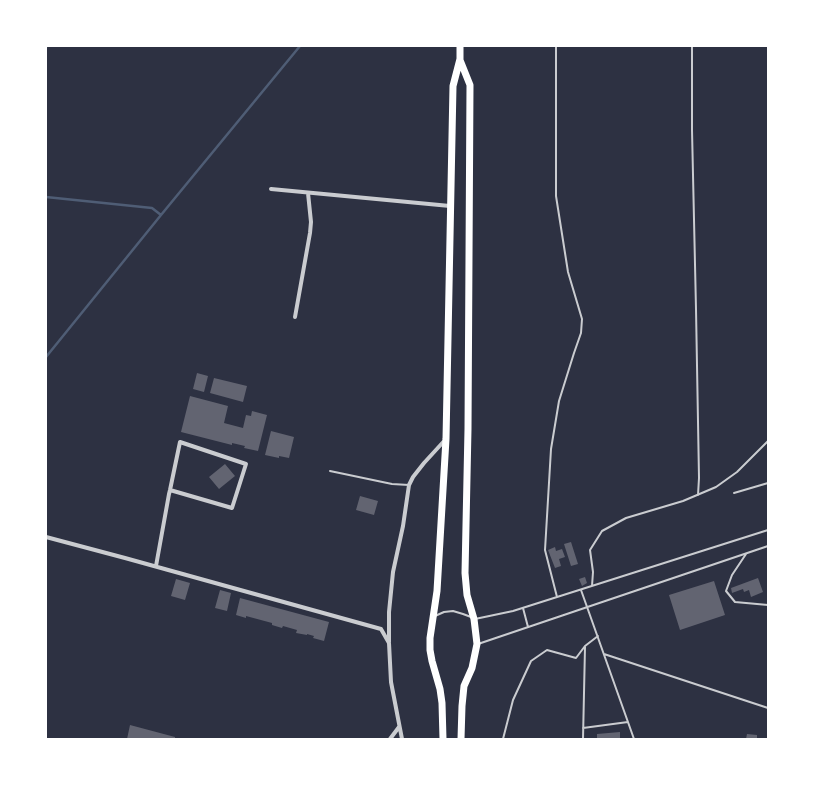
<!DOCTYPE html>
<style>
body{margin:0}
#map{position:relative;width:814px;height:785px;overflow:hidden;background:#2d3142;font-family:Roboto,sans-serif}
canvas{display:block}
.frame{position:absolute;inset:0;border:47px solid #fff;pointer-events:none}
</style>
<div id="map">
<canvas width="814" height="785"></canvas>
<div class="frame"></div>
</div>
<script>
const ctx = document.querySelector('canvas').getContext('2d');
ctx.lineJoin = 'round';
const poly = rows => new Path2D(rows.map(r => 'M' + r).join(''));
function strokePath(path, color, width, dash) { ctx.strokeStyle = color; ctx.lineWidth = width; ctx.lineCap = dash ? 'butt' : 'round'; ctx.setLineDash(dash || []); ctx.stroke(path); }
function fillPath(path, color) { ctx.fillStyle = color; ctx.fill(path, 'evenodd'); }
const stream = poly([
 [46,48,46,46],
 [46,197,152,208,161,215],
 [46,357,161,215,300,46]
]);
const building = poly([
 [197,373,208,376,204,392,193,389],
 [214,378,247,386,243,402,210,393],
 [190,396,228,406,224,423,243,428,246,415,251,416,252,411,267,415,258,451,244,448,245,446,232,443,232,445,181,432],
 [271,431,294,437,289,458,279,456,279,458,265,455],
 [225,464,235,476,219,489,209,477],
 [360,496,378,501,374,515,356,510],
 [571,542,578,564,571,566,564,544],
 [555,547,556,551,562,549,565,557,559,559,561,566,555,568,548,550],
 [585,577,587,583,582,586,579,579],
 [758,578,763,592,751,597,749,590,744,592,743,589,732,593,731,588],
 [176,579,190,583,185,600,171,596],
 [714,581,725,615,680,630,669,595],
 [220,590,231,593,227,611,215,608],
 [240,598,329,622,324,641,313,638,314,636,307,634,307,635,296,633,297,630,283,626,282,628,272,625,272,623,246,616,246,618,236,615],
 [130,725,175,737,175,739,127,739],
 [620,732,620,739,597,739,597,734],
 [747,734,757,735,757,739,746,739]
]);
const service = poly([
 [556,46,556,196,568,272,582,319,581,333,574,353,559,401,551,449,545,550,557,597],
 [692,46,692,130,696,309,699,478,698,495],
 [330,471,392,484,409,485],
 [734,493,768,483],
 [746,554,732,575,726,591,735,602,768,605],
 [592,586,593,572,590,550,602,531,626,518,683,501,716,487,737,472,768,441],
 [581,590,634,739],
 [523,608,528,627],
 [435,616,444,612,453,611,463,614,471,617],
 [475,619,513,611,768,530],
 [478,644,768,546],
 [604,654,768,708],
 [583,728,628,722],
 [503,739,513,700,531,661,547,650,576,658,585,646,598,636],
 [583,739,585,647]
]);
const minor = poly([
 [271,189,450,206],
 [295,317,310,233,311,222,308,193],
 [46,537,125,558,381,629,389,643,391,682,402,739],
 [156,566,169,494,170,490,180,442,246,464,232,508,170,490],
 [389,642,389,612,393,572,403,526,409,485,413,477,424,463,446,439],
 [390,739,399,727]
]);
const trunk = poly([
 [460,60,470,85,468,429,465,573,467,595,474,619,477,644,472,668,464,686,462,706,461,739],
 [443,739,442,703,440,689,432,661,430,650,430,638,437,591,446,439,453,86,460,59,460,46]
]);
strokePath(stream, '#4f5d75', 2.5);
fillPath(building, '#626471');
strokePath(service, '#caccd0', 2);
strokePath(minor, '#caccd0', 4);
strokePath(trunk, '#fff', 7);
</script>
